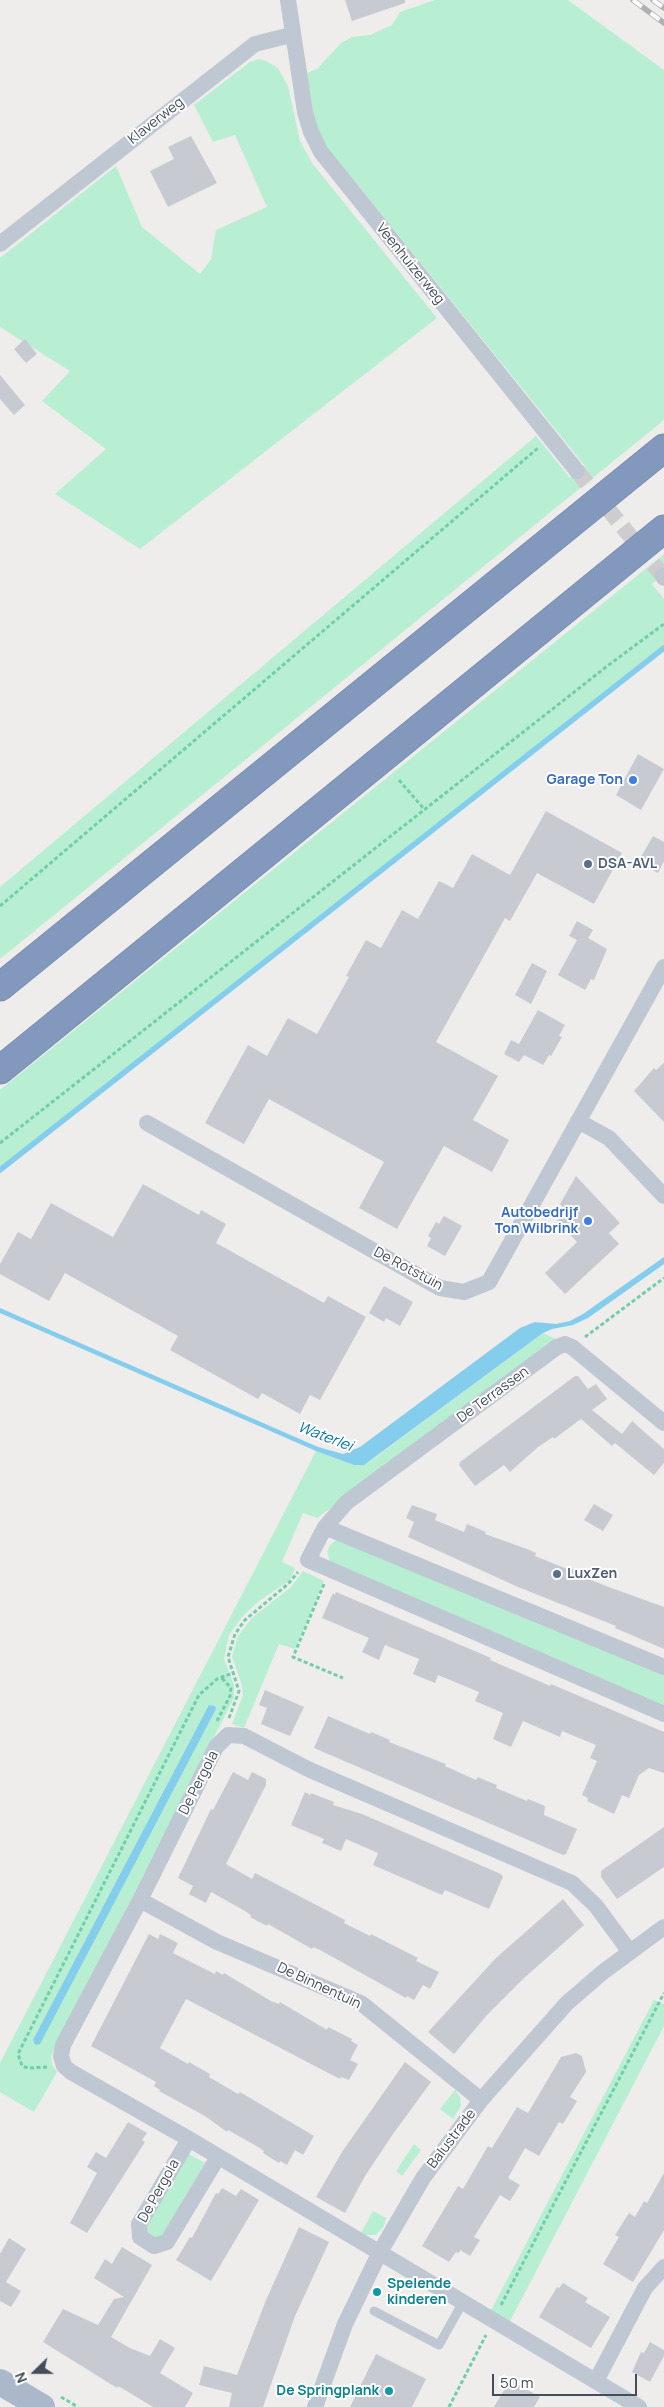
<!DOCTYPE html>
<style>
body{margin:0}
#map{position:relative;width:664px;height:2407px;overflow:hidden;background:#efecec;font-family:Manrope,sans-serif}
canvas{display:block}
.north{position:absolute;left:10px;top:2347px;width:50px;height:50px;-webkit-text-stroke:4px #fff;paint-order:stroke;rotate:248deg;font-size:14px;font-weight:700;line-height:20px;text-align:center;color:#444d5a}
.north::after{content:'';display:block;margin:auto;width:18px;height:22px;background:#444d5a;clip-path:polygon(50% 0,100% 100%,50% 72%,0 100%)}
.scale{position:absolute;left:492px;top:2374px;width:145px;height:22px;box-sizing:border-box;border:2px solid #444d5a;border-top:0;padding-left:6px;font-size:15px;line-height:18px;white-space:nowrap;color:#444d5a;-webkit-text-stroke:4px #fff;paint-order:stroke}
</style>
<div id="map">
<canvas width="664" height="2407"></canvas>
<div class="north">N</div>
<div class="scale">50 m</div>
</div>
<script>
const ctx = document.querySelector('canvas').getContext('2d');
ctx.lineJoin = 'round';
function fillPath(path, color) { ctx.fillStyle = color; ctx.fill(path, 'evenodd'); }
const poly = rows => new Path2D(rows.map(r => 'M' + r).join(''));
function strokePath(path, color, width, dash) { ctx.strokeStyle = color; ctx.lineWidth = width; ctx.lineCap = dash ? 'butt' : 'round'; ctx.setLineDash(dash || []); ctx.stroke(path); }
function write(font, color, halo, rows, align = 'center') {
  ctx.font = font + ' Manrope,sans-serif'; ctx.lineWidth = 4; ctx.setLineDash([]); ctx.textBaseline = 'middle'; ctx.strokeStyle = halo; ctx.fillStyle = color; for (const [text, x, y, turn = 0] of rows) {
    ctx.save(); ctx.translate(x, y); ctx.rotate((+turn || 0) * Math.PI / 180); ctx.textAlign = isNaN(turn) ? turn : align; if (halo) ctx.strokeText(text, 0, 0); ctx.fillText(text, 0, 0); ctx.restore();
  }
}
const green = poly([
 [435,0,568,0,664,70,664,420,0,959,0,887,536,436,570,478,585,466,322,141,313,115,307,73,317,69,341,43,352,37,370,35,392,25,400,12],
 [259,59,266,61,278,68,288,86,300,141,312,163,437,318,140,549,55,494,106,449,42,401,70,371,0,327,0,258,116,166,142,227,200,274,211,259,216,230,267,207,235,135,213,142,194,105,250,62],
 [664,554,664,574,652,584,664,599,664,646,0,1171,0,1090],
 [543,1333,561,1341,317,1518,303,1513,282,1562,295,1568,290,1580,259,1601,243,1616,229,1635,224,1659,234,1685,234,1698,51,2056,52,2064,57,2072,34,2112,0,2092,0,2063,316,1451,354,1465,369,1462],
 [338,1539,664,1674,664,1707,330,1562,327,1551,330,1545],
 [303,1571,324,1581,295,1649,279,1644,244,1728,232,1724,243,1695,242,1685,232,1657,238,1636,252,1618,291,1587],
 [654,2000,664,2004,664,2026,507,2327,488,2316],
 [455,2090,460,2097,461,2106,453,2119,440,2109],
 [414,2144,421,2150,402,2176,396,2171],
 [187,2153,205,2163,161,2237,157,2240,144,2233,143,2228],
 [373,2211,386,2218,384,2226,376,2235,360,2235]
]);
const water = poly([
 [664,1257,664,1264,588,1318,573,1325,552,1329,543,1333,364,1465,354,1465,316,1451,0,1313,0,1308,318,1447,343,1454,360,1447,520,1328,535,1322,556,1324,570,1321,583,1314],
 [209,1705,215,1706,216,1709,40,2044,35,2045,33,2040]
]);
const stream = poly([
 [0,1170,664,648]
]);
const building = poly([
 [345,0,405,0,405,3,352,21],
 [191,136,217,183,168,207,150,171,174,159,168,147],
 [25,339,37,354,26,363,14,349],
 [0,375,25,405,14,415,0,399],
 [638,754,664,769,641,810,616,795],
 [546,811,622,853,594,904,537,873,510,921,505,918,436,1042,498,1076,473,1120,509,1140,492,1172,444,1146,397,1229,359,1208,384,1162,269,1099,244,1144,205,1123,248,1045,267,1056,288,1018,317,1034,349,977,346,976,366,940,381,948,402,910,418,919,439,881,453,888,472,854,510,875],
 [653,836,664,842,664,861,658,873,638,862],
 [577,921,593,930,588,938,607,949,594,980,591,979,585,990,558,975,577,940,569,936],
 [532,963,547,971,531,1004,515,995],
 [538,1010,565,1025,559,1036,562,1037,551,1056,549,1055,543,1065,524,1055,519,1062,504,1054,511,1040,519,1044],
 [664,1063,664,1122,634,1091,654,1068,656,1070],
 [576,1176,620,1223,609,1233,619,1244,565,1294,545,1273,577,1242,557,1221,567,1211,560,1204],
 [143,1184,199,1215,201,1210,226,1224,216,1243,324,1303,328,1296,366,1317,320,1400,310,1395,300,1414,262,1393,258,1399,170,1350,178,1336,65,1273,49,1301,0,1274,0,1264,18,1232,31,1239,51,1203,113,1237],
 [444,1216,462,1226,445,1256,427,1246,431,1238,428,1236,436,1222,439,1224],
 [384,1286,413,1302,400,1326,386,1318,384,1322,369,1313],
 [575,1376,578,1376,588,1389,596,1384,607,1399,592,1410,622,1434,632,1421,664,1449,664,1463,654,1475,615,1443,612,1446,581,1419,554,1439,553,1437,538,1447,510,1472,504,1465,475,1486,459,1465,460,1462],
 [594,1504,613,1515,603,1531,584,1520],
 [412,1505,437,1514,435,1520,464,1532,467,1524,486,1532,485,1534,527,1549,536,1553,535,1556,567,1569,568,1567,593,1577,591,1580,606,1586,664,1607,664,1649,615,1628,616,1626,518,1587,408,1537,414,1522,406,1518],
 [336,1592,491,1658,490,1660,550,1686,551,1684,664,1732,664,1773,649,1768,639,1775,629,1798,622,1795,614,1814,587,1801,588,1798,582,1795,597,1761,590,1758,596,1745,562,1731,560,1737,523,1721,511,1747,493,1739,503,1713,475,1701,479,1692,438,1675,435,1683,413,1674,419,1659,385,1645,379,1660,362,1652,369,1638,322,1618,333,1593,335,1595],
 [265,1690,304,1707,290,1736,261,1724,267,1708,259,1705],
 [328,1716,370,1734,371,1732,390,1740,389,1742,446,1764,445,1766,476,1780,478,1777,487,1781,497,1785,496,1788,527,1801,528,1799,545,1806,544,1815,577,1829,566,1854,563,1855,314,1748],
 [233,1772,248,1780,252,1772,266,1779,266,1785,226,1864,252,1879,255,1873,345,1920,344,1923,370,1936,371,1934,418,1958,416,1961,439,1972,430,1989,423,1985,414,2000,407,1996,406,1998,320,1950,313,1947,312,1949,268,1924,267,1926,250,1917,251,1915,245,1911,211,1892,206,1903,189,1894,193,1886,178,1878,211,1809,213,1810],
 [305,1792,310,1795,311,1793,334,1802,333,1805,362,1814,501,1874,503,1877,489,1909,445,1890,442,1895,373,1865,378,1853,346,1839,341,1851,322,1843,324,1839,291,1825],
 [664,1827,664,1867,617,1899,601,1877,601,1871],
 [563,1899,584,1925,523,1979,487,2015,454,2054,428,2032,496,1958],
 [149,1934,158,1939,160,1934,178,1943,173,1953,215,1974,216,1971,223,1975,224,1973,271,2001,279,2004,280,2002,327,2030,328,2027,352,2039,351,2041,358,2045,350,2060,358,2064,349,2080,341,2077,340,2079,186,1999,160,2048,188,2064,189,2062,210,2074,209,2077,238,2094,240,2092,314,2136,303,2155,295,2150,287,2165,280,2161,279,2163,263,2153,264,2151,258,2147,228,2130,227,2132,205,2116,159,2091,160,2090,154,2086,156,2082,91,2046],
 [576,2053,582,2056,586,2072,570,2097,577,2101,563,2124,559,2122,539,2156,525,2148,508,2178,520,2185,510,2201,500,2195,474,2237,480,2240,470,2256,460,2250,459,2253,456,2252,449,2262,422,2246,458,2186,463,2189,488,2146,492,2148,517,2107,528,2113,561,2057],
 [405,2062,431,2082,393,2134,365,2176,345,2213,316,2197,342,2152],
 [128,2122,147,2133,142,2140,145,2142,87,2233,70,2223,97,2173,87,2167,96,2152,106,2158],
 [664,2173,664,2230,633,2282,603,2264,619,2237,615,2235,629,2213,635,2217,644,2201,647,2203],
 [222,2188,236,2196,241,2189,259,2200,211,2281,176,2260,190,2237,192,2238,216,2193,218,2194],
 [299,2227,329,2242,295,2316,263,2407,229,2407,232,2393,199,2385,204,2366,237,2375,266,2300],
 [9,2238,26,2249,6,2282,21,2291,11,2307,0,2301,0,2254],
 [122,2247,152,2265,111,2337,130,2348,150,2356,160,2339,175,2348,160,2373,193,2393,185,2407,153,2407,125,2390,118,2386,117,2388,43,2342,63,2309,98,2325,114,2299,124,2297,94,2278,105,2259,112,2264],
 [563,2283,588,2298,585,2302,610,2317,591,2348,539,2317,557,2287,559,2288],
 [650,2342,664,2350,664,2356,650,2382,632,2372,641,2352,644,2353],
 [376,2354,426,2379,412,2407,350,2407],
 [510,2380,540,2397,534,2407,494,2407]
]);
const minorTunnel = poly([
 [577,471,663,576]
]);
const path = poly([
 [399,780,424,809],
 [0,906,538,448],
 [0,1143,606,667,664,624],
 [585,1337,664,1278],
 [324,1584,293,1657,343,1678],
 [229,1718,239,1691,228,1657,235,1634,245,1620,288,1584,298,1572],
 [217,1721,230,1696,231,1688,221,1677],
 [47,2067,28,2068,22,2066,18,2054,199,1695,217,1679,233,1673],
 [501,2305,664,1993],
 [61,2397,78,2407],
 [449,2407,486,2335]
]);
const service = poly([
 [374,2311,439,2345,463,2302]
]);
const minor = poly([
 [288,0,305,112,311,132,321,152,577,471],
 [0,244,255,44,291,35],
 [663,576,664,578],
 [578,1121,609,1138,664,1196],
 [147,1123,440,1288,464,1292,489,1282,664,967],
 [325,1527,347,1502,557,1347,565,1344,572,1347,664,1423],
 [664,1667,325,1527,308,1560,664,1714],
 [140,1900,217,1942,361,2003,481,2100],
 [630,1952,596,1906,572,1883,310,1770,244,1736,228,1735,216,1747,140,1900,63,2045,61,2056,64,2066,71,2072,189,2139,639,2407],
 [189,2139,139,2224,140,2237,154,2246,167,2242,218,2157],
 [596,2381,645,2288,664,2267],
 [315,2407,345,2324,380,2252,423,2178,481,2100,567,2003,603,1972,664,1927]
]);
const primary = poly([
 [0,2382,42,2407]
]);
const motorway = poly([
 [0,987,664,448],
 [0,1070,664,529]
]);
const rail = poly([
 [633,0,664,23],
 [653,0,664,8]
]);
const markers = [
 [633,780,5,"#3f7fe0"],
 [588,864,5,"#5c6f8a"],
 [588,1221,5,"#3f7fe0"],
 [557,1574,5,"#5c6f8a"],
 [377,2292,5,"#0f9aa8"],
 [389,2391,5,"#0f9aa8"]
];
const streetNames = [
 ["Klaverweg",156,121,-38],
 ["Veenhuizerweg",410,264,51],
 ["De Rotstuin",408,1269,28],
 ["De Terrassen",493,1395,-36],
 ["De Pergola",199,1783,-63],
 ["De Binnentuin",319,1986,25],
 ["Balustrade",452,2139,-53],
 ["De Pergola",159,2191,-61]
];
const shopNames = [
 ["Garage Ton",623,780],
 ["Autobedrijf",578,1213],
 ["Ton Wilbrink",578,1229]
];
const serviceNames = [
 ["DSA-AVL",598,864],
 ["LuxZen",567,1574]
];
const cultureNames = [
 ["Spelende",387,2284],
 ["kinderen",387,2300],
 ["De Springplank",379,2391,"right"]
];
const waterNames = [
 ["Waterlei",325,1437,21]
];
fillPath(green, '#b8efd3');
fillPath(water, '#84cded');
strokePath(stream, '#84cded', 5.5);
fillPath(building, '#c8cad2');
strokePath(minorTunnel, '#cdcccf', 16, [16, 8]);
strokePath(motorway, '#6d84a9', 29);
strokePath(path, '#70cea9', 3, [4, 2.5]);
strokePath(service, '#bfc7d2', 9);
strokePath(minor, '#bfc7d2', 16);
strokePath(primary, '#abb8cc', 26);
strokePath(motorway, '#8299bd', 28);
strokePath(rail, '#aeb1b7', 5.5);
strokePath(rail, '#fff', 4, [11]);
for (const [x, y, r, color] of markers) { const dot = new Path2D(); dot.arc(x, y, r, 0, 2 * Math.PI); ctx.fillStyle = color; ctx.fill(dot); strokePath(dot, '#fff', 2); }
write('14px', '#444d5a', '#fff', streetNames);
write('bold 14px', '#366cbe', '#fff', shopNames, 'right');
write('bold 14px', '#4e5e75', '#fff', serviceNames, 'left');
write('bold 14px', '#0d838f', '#fff', cultureNames, 'left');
write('italic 15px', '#0977a8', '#fff', waterNames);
</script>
